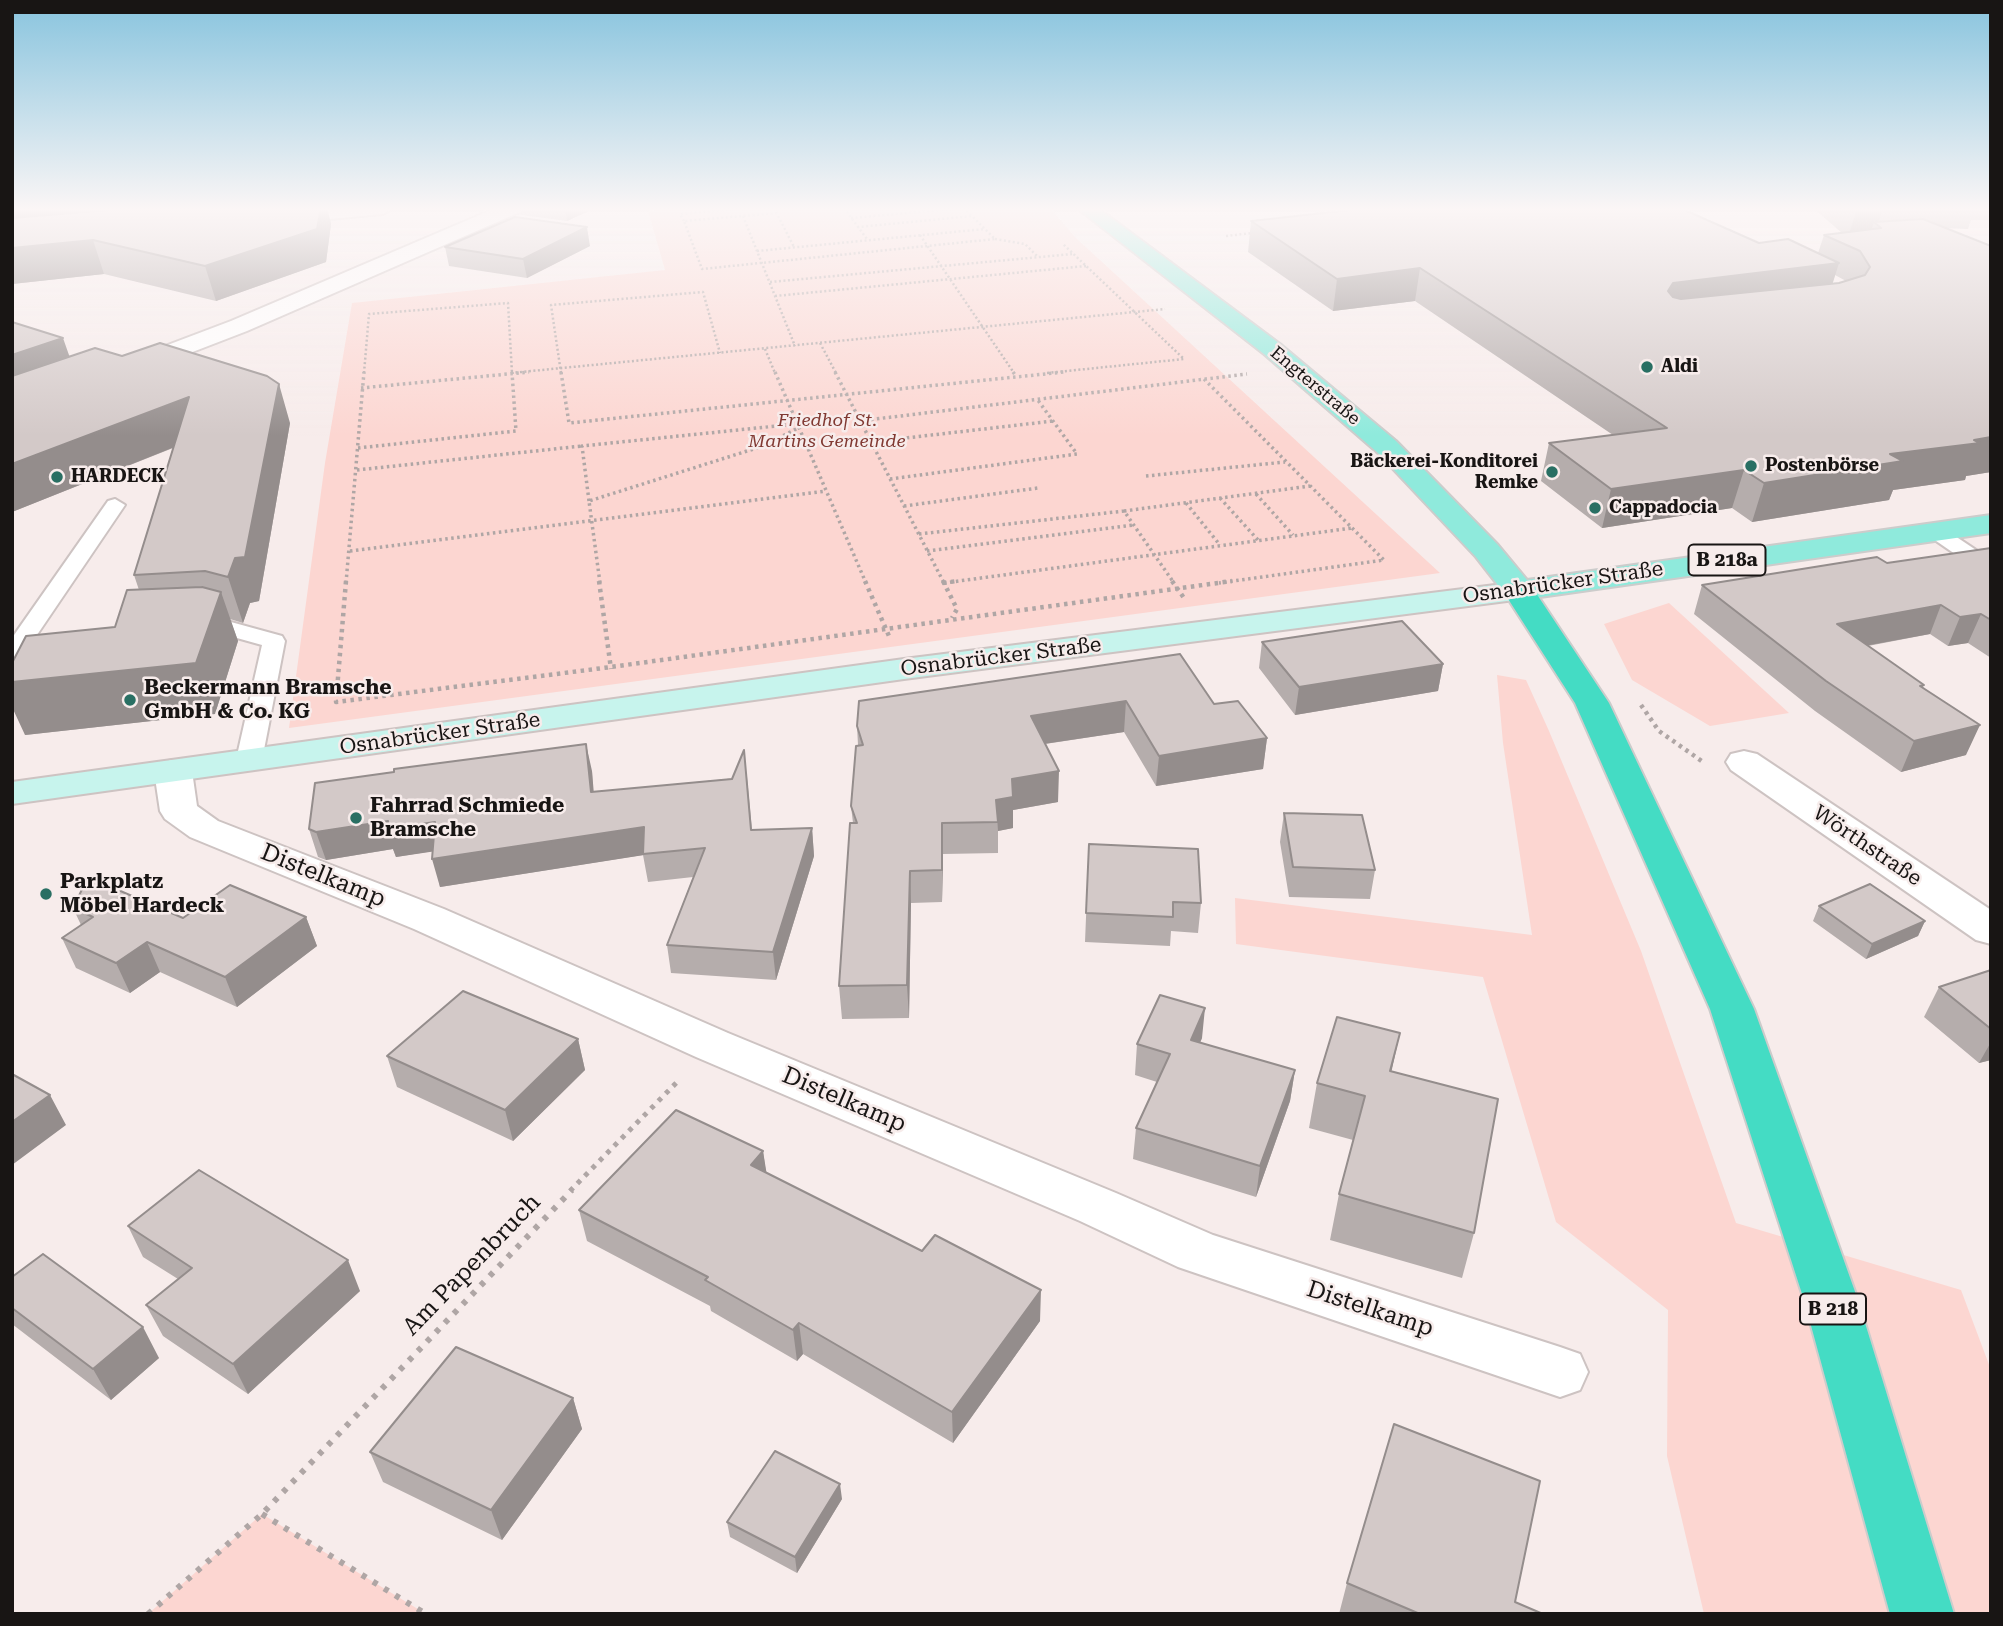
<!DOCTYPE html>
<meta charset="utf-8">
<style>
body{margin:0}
#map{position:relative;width:2003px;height:1626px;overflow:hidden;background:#f7eceb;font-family:"Roboto Serif",serif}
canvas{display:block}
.frame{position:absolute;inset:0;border:14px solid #181514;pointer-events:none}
</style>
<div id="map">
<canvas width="2003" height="1626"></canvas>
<div class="frame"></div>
</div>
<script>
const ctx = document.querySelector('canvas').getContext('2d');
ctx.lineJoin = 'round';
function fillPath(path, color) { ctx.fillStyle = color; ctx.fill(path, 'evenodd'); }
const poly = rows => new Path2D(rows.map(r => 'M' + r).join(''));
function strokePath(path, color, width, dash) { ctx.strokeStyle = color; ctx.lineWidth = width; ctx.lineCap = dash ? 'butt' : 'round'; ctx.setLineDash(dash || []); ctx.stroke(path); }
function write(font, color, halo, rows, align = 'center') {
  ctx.font = font + ' "Roboto Serif",serif'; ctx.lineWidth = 5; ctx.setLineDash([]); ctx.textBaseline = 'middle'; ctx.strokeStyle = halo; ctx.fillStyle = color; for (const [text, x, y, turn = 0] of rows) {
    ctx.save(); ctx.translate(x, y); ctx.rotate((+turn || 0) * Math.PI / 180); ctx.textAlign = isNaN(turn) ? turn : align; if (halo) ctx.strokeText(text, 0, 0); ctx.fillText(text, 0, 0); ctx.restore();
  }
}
const green = poly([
 [675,208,1050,208,1076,238,1440,573,289,728,325,463,352,303,665,270,648,211],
 [1669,603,1789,713,1710,726,1632,680,1604,624],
 [1497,675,1526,680,1549,731,1641,951,1736,1223,1961,1290,1991,1370,1991,1614,1704,1614,1667,1456,1668,1310,1556,1222,1483,977,1236,944,1235,898,1532,935,1503,743],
 [262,1514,426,1614,148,1614]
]);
const pathFar4 = poly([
 [774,208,794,247],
 [844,208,867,239],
 [777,213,684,221,702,269,995,239,972,216,858,227],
 [743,216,795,346],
 [851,218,963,208,972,216],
 [684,221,680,214,745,208],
 [920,235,1014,373],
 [1226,236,1253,233],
 [995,239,1025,244,1038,257],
 [757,251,985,229],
 [770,282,1072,254],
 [775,296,1086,266],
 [820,343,836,373],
 [765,349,775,373],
 [364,373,369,314,508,303,512,373],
 [511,373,1165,309],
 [561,373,551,305,703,292,720,353],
 [1047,373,1184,359,1063,244]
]);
const pathFar3 = poly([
 [561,372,569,423,1064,372],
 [775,372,866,583],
 [835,372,944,583],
 [1013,372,1016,376],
 [1204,379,1384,560,1219,583],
 [361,388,529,372],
 [859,421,1247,374],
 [871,442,1053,421],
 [358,448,516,431,512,372],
 [357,470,582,446],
 [1146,476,1285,462],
 [890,479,1077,454,1037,399],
 [1256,494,1293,535],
 [1220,498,1258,540],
 [589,501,582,446,796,424],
 [1186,503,1220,545],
 [904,506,1038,488],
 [1124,511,1310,486],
 [919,534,1124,511,1174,583],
 [350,551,826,491],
 [927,551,1133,525],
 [346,583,364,372],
 [600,583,589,501,763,446,798,428],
 [944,583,1352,528]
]);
const pathFar2 = poly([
 [346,581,336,702,611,667,1232,581],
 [599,581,611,669],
 [865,581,889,636],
 [943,581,957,609,952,618],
 [1172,581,1184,598],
 [943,583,957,581],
 [1641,705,1659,731,1703,762]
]);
const pathFar1 = poly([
 [570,1191,680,1079]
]);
const path = poly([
 [262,1514,426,1614],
 [148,1614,262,1514,572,1190]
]);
const lane = poly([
 [115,499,125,505,20,660,12,662,12,638,108,501,115,499],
 [1936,526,1943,528,1991,560,1991,576,1984,574,1929,536,1926,532,1929,528,1936,526],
 [220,619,282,636,285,641,262,760,258,765,249,768,240,765,236,760,262,645,219,633,200,634,192,632,189,627,192,622,200,620,220,619]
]);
const street = poly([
 [320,208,392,208,383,214,277,224,267,218,277,212,320,208],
 [496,208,522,208,520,212,247,331,138,373,129,375,120,373,117,368,120,363,231,321,496,208],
 [1744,751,1757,754,1991,910,1991,944,1976,940,1731,770,1726,762,1731,754,1744,751],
 [173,760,186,763,192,771,197,806,218,821,444,909,728,1033,1116,1193,1213,1235,1560,1347,1580,1354,1588,1372,1580,1390,1560,1397,1178,1267,1080,1221,696,1057,414,929,190,837,165,819,160,811,154,771,160,763,173,760]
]);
const secondary = poly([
 [1519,582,1530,584,1535,591,1530,598,904,679,12,804,12,782,904,659,1519,582]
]);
const primary = poly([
 [1077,208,1098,208,1280,344,1396,441,1498,545,1527,580,1991,515,1991,533,1519,600,1508,598,1476,557,1378,453,1264,354,1077,208]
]);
const highway = poly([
 [1519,582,1530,584,1609,703,1754,1009,1858,1300,1954,1614,1890,1614,1804,1300,1710,1009,1575,703,1503,591,1508,584,1519,582]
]);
const wall = poly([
 [12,208,327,208,331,224,326,262,216,301,104,274,12,284],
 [520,208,595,208,567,221,521,215],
 [1813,208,1991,208,1991,220,1971,220,1968,229,1946,228,1991,246,1991,472,1966,476,1965,480,1893,490,1889,500,1752,522,1732,508,1602,528,1541,481,1549,443,1613,435,1415,301,1333,311,1248,252,1251,221,1759,243,1818,253,1824,235,1842,233],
 [1835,275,1846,281,1832,284],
 [590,246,527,278,449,266,445,247],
 [12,322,70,356,290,423,259,601,250,603,243,623,230,619,238,641,215,714,25,735,115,627,139,590,134,575,173,448,12,512],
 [1991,548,1991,658,1968,643,1948,646,1930,634,1868,646,1924,685,1923,687,1966,755,1901,772,1815,711,1694,614,1702,585,1887,563],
 [1262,642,1443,664,1438,691,1295,715,1259,668],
 [1180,654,1214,704,1267,738,1263,769,1156,786,1124,732,1045,744,1058,802,1013,810,1013,828,998,831,998,853,943,854,942,902,911,903,909,1018,842,1019,839,986,853,823,851,806,858,745,857,726],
 [592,771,593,792,747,777,752,830,812,828,814,856,776,980,671,973,667,945,693,877,648,882,643,855,440,887,433,851,396,857,393,849,326,860,318,857,309,829],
 [1284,813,1375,870,1370,899,1289,897,1280,842],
 [1089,844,1201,903,1198,933,1171,931,1170,946,1085,942],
 [1819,906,1925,921,1918,936,1866,959,1813,921],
 [73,908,183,918,306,917,317,946,237,1007,160,972,130,993,76,968,62,938,81,925],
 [1991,970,1991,1060,1979,1063,1924,1017,1939,987],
 [1202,1038,1200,1043,1295,1070,1290,1101,1256,1197,1133,1159,1136,1128,1157,1082,1135,1075,1137,1044],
 [578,1039,585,1070,513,1141,397,1087,387,1056],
 [1392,1072,1474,1233,1462,1278,1330,1240,1339,1194,1353,1140,1309,1128,1317,1083],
 [763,1151,766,1173,1040,1321,953,1443,803,1354,797,1361,711,1311,710,1306,587,1241,579,1210],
 [128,1226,360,1291,248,1394,163,1336,146,1305,178,1279,143,1257],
 [12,1277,159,1358,111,1400,12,1324],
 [573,1398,582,1429,502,1540,383,1482,370,1452],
 [842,1499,797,1573,730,1537,727,1522],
 [1347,1583,1515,1602,1543,1614,1339,1614]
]);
const shadedWall = poly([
 [12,208,256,208,12,235],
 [321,208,327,208,331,224,326,262,216,301,205,266],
 [565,208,595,208,567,221],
 [1857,208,1883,208,1878,225,1874,222,1870,234,1848,238],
 [587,227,590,246,527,278,523,259],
 [93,240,104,274,12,284,12,248],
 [1839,263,1829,295,1660,324,1668,291,1673,283],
 [1420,268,1415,301,1333,311,1337,279],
 [63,338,76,375,12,399,12,355],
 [279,384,290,423,259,601,250,603,243,623,228,577],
 [189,397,202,436,12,512,12,464],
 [1991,437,1991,472,1966,476,1965,480,1893,490,1889,500,1752,522,1764,483,1890,454],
 [1744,470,1732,508,1602,528,1611,489],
 [221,592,238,641,215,714,25,735,12,707,12,682],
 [1941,605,1930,634,1826,653,1837,624],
 [1981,614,1968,643,1948,646,1960,617],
 [1443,664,1438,691,1295,715,1299,687],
 [1126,701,1124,732,1030,746,1031,716],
 [1980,725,1966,755,1901,772,1914,741],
 [1267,738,1263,769,1156,786,1159,756],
 [586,744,592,771,596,819,591,792],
 [1059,771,1058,802,1013,810,1013,828,998,831,996,800,1012,779],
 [388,821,435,822,443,850,396,857,393,849,326,860,316,832],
 [942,823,943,854,942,902],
 [644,827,644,855,440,887,432,859],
 [812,828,814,856,776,980,773,952],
 [910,871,911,903,909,1018,907,985],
 [306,917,317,946,237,1007,225,977],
 [1925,921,1918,936,1866,959,1872,944],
 [147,942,160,972,130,993,116,963],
 [1205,1008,1202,1038,1187,1071,1191,1040],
 [1400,1033,1390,1078,1390,1071],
 [578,1039,585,1070,513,1141,505,1110],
 [1991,1042,1991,1060,1979,1063],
 [1295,1070,1290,1101,1256,1197,1260,1166],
 [50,1095,66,1125,12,1165,12,1122],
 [763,1151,768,1182,751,1165],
 [348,1260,360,1291,248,1394,233,1364],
 [1041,1290,1040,1321,953,1443,952,1412],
 [799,1323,803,1354,797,1361,793,1330],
 [143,1327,159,1358,111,1400,93,1369],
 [573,1398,582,1429,502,1540,491,1510],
 [840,1484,842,1499,797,1573,795,1557]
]);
const building = poly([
 [133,208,321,208,317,229,205,266,93,240,12,248,12,218,133,208],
 [1369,208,1680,208,1759,243,1788,239,1839,263,1673,283,1668,291,1673,297,1681,299,1839,283,1865,275,1870,267,1860,251,1824,235,1881,228,1874,222,1923,219,1991,246,1991,437,1974,440,1980,443,1890,454,1903,461,1764,483,1744,470,1611,489,1549,443,1667,428,1420,268,1337,279,1251,221,1369,208],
 [515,217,587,227,523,259,445,247,515,217],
 [12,322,63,338,12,355,12,322],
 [160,343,267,376,279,384,245,557,235,558,228,577,205,571,134,575,189,397,12,464,12,376,95,348,122,356,160,343],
 [1991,548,1991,620,1981,614,1960,617,1941,605,1837,624,1924,685,1920,686,1980,725,1914,741,1826,681,1702,585,1877,557,1887,563,1991,548],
 [202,587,221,592,196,663,12,682,12,663,26,636,115,627,127,590,202,587],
 [1402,621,1443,664,1299,687,1262,642,1402,621],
 [1180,654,1214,704,1238,701,1267,738,1159,756,1126,701,1031,716,1059,771,1012,779,1013,797,996,800,998,822,942,823,942,870,910,871,907,985,839,986,850,823,857,823,851,806,856,746,863,745,857,726,859,701,1180,654],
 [586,744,591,792,732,779,744,750,751,830,812,828,773,952,667,945,705,848,643,854,644,827,432,859,435,822,387,829,388,821,316,832,309,829,315,783,394,772,394,769,586,744],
 [1284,813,1362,815,1375,870,1293,867,1284,813],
 [1089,844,1198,849,1201,903,1173,902,1173,917,1086,913,1089,844],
 [88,877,183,918,230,885,306,917,225,977,147,942,116,963,62,938,93,917,73,908,88,877],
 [1870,884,1925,921,1872,944,1819,906,1870,884],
 [1991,970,1991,1029,1939,987,1991,970],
 [463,991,578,1039,505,1110,387,1056,463,991],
 [1160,995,1205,1008,1191,1040,1295,1070,1260,1166,1136,1128,1170,1054,1137,1044,1160,995],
 [1337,1017,1400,1033,1390,1071,1498,1099,1474,1233,1339,1194,1365,1096,1317,1083,1337,1017],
 [12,1074,50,1095,12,1122,12,1074],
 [676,1110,763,1151,751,1165,922,1251,935,1235,1041,1290,952,1412,799,1323,793,1330,705,1280,708,1277,579,1210,676,1110],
 [199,1170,348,1260,233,1364,146,1305,192,1268,128,1226,199,1170],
 [43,1254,143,1327,93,1369,12,1308,12,1277,43,1254],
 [456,1347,573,1398,491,1510,370,1452,456,1347],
 [1394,1424,1540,1481,1515,1602,1543,1614,1420,1614,1347,1583,1394,1424],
 [775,1451,840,1484,795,1557,727,1522,775,1451]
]);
const markers = [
 [1647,367,7,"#296f63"],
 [1751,466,7,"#296f63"],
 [1552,472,7,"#296f63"],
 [57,477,7,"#296f63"],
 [1595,508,7,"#296f63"],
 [130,700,7,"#296f63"],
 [356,818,7,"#296f63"],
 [46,894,7,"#296f63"]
];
const farPoinames = [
 ["Aldi",1661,367],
 ["Bäckerei-Konditorei",1538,462,"right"],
 ["Remke",1538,483,"right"],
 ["Postenbörse",1765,466],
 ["HARDECK",71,477],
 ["Cappadocia",1609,508]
];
const farStreetnames = [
 ["Engterstraße",1315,386,40]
];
const farParknames = [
 ["Friedhof St.",827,421],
 ["Martins Gemeinde",827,442]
];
const shields = [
 [1727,560,77],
 [1833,1309,66]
];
const shieldNames = [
 ["B 218a",1727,560],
 ["B 218",1833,1309]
];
const streetNames = [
 ["Osnabrücker Straße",1563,583,-8],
 ["Osnabrücker Straße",1001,657,-7],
 ["Osnabrücker Straße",440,734,-8],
 ["Wörthstraße",1867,846,34]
];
const poiNames = [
 ["Beckermann Bramsche",144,688],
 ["GmbH & Co. KG",144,712],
 ["Fahrrad Schmiede",370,806],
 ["Bramsche",370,830],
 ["Parkplatz",60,882],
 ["Möbel Hardeck",60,906]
];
const nearStreetnames = [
 ["Distelkamp",323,876,22],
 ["Distelkamp",844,1100,23],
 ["Am Papenbruch",472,1265,-46],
 ["Distelkamp",1370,1309,18]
];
fillPath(green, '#fcd6d1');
strokePath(lane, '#cdc3c2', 4);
strokePath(street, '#cdc3c2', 4);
strokePath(secondary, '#cdc3c2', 4);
strokePath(primary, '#cccccb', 4);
strokePath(highway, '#cccccb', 4);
strokePath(pathFar4, '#afa6a5', 2.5, [2, 2.5]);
strokePath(pathFar3, '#afa6a5', 3.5, [2.5, 3.5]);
strokePath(pathFar2, '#afa6a5', 4.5, [3.5, 4.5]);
strokePath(pathFar1, '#afa6a5', 5, [4.5, 6]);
strokePath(path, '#afa6a5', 6, [5, 8]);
fillPath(lane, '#fff');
fillPath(street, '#fff');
fillPath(secondary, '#c7f4ed');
fillPath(primary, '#8feadc');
fillPath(highway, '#44dcc4');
fillPath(wall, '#b5adac');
fillPath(shadedWall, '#948d8c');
fillPath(building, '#d3c9c8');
strokePath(building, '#948d8c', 2);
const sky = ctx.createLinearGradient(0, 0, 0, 436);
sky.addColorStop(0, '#88c4de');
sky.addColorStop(0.48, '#fbf6f6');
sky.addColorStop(1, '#fbf6f600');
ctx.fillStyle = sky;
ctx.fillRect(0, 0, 2003, 436);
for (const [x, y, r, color] of markers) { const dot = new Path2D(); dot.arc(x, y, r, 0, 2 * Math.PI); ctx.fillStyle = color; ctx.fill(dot); strokePath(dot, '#f7eceb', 2.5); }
write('bold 18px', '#181514', '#f7eceb', farPoinames, 'left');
write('18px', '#181514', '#f7eceb', farStreetnames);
write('italic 18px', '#813932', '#f7eceb', farParknames);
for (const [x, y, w] of shields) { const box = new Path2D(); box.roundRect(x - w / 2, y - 15.5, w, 31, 5); ctx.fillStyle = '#f7eceb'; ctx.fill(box); strokePath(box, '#181514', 2); }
write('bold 19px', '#181514', null, shieldNames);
write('21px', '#181514', '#f7eceb', streetNames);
write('bold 21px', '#181514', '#f7eceb', poiNames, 'left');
write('24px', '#181514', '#f7eceb', nearStreetnames);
</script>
